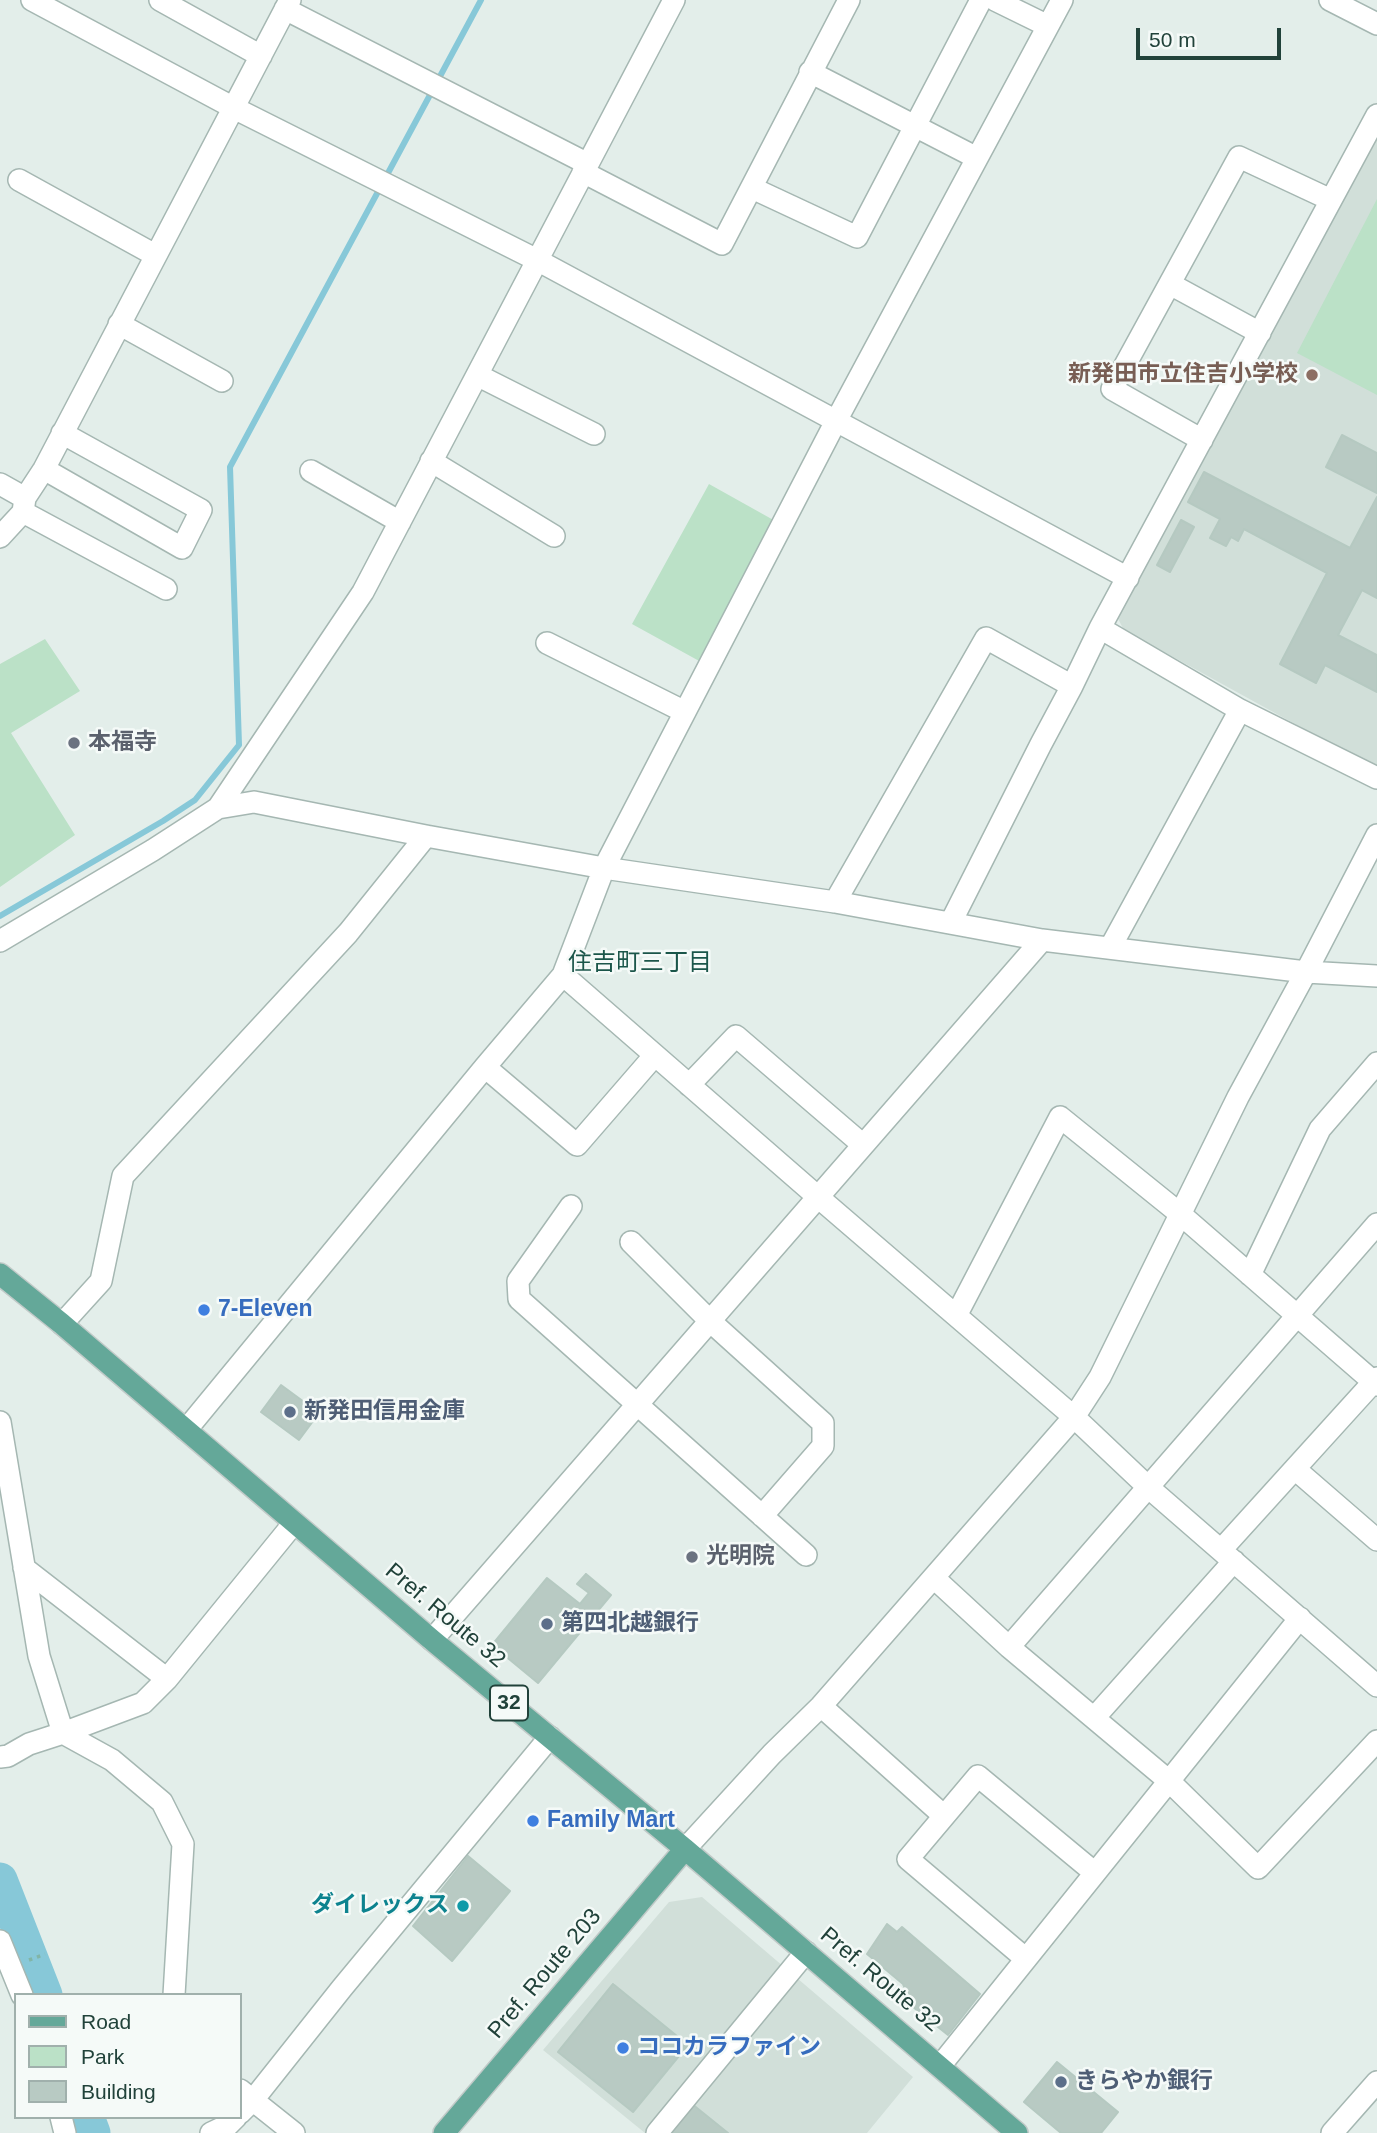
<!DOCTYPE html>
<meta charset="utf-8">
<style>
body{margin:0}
#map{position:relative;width:1377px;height:2133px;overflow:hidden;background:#e3eeea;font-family:Arial,sans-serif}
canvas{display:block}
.legend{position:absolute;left:14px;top:1993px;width:228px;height:126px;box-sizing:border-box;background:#f5faf8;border:2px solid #a0b0ac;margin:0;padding:9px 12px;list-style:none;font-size:21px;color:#21423a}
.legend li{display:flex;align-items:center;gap:14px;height:35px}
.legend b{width:35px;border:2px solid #a0b0ac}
.scale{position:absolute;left:1136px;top:28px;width:145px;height:32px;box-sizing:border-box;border:4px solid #21423a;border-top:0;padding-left:9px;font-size:21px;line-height:24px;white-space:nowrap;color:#21423a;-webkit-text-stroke:5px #f5faf8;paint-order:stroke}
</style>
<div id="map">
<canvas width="1377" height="2133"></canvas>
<ul class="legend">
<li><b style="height:9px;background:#64a899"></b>Road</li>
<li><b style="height:19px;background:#bbe1c7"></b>Park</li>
<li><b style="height:19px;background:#b8cac3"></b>Building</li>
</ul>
<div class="scale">50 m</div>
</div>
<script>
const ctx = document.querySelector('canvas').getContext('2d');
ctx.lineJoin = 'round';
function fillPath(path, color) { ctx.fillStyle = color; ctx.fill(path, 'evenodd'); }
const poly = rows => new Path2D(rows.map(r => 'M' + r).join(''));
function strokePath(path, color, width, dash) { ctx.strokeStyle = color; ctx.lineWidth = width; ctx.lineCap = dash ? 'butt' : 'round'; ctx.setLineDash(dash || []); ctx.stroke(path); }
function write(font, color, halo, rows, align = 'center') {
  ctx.font = font + ' Arial,"Noto Sans JP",sans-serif'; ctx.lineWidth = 5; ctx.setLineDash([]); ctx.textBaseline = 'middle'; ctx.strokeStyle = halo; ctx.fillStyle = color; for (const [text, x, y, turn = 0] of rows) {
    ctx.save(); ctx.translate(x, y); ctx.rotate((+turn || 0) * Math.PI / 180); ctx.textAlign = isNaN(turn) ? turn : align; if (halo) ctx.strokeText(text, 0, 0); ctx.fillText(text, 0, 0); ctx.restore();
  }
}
const built = poly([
 [1377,134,1377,767,1375,768,1124,630,1117,617],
 [702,1897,913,2077,867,2133,645,2133,543,2050,669,1902]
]);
const green = poly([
 [1377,199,1377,395,1297,353],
 [709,484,777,522,701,662,632,624],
 [45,639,80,691,11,733,75,835,0,887,0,664]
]);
const stream = poly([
 [0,916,163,821,195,800,239,745,230,467,481,0]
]);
const river = poly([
 [0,1880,45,1995],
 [87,2117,93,2133]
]);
const building = poly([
 [1342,435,1377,453,1377,493,1326,467,1342,435],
 [1204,472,1350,548,1377,497,1377,598,1362,590,1338,635,1377,655,1377,692,1325,665,1316,683,1280,664,1327,573,1244,529,1238,541,1231,537,1226,546,1210,538,1220,519,1188,502,1204,472],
 [1181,520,1194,527,1170,572,1157,565,1181,520],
 [281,1385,319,1413,299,1440,261,1412,281,1385],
 [586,1574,611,1595,538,1683,492,1645,547,1578,580,1604,589,1593,577,1584,586,1574],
 [468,1856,510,1891,452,1961,413,1926,468,1856],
 [887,1924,897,1932,902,1927,980,1994,948,2035,913,2007,903,1984,867,1954,887,1924],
 [613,1984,688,2045,633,2112,558,2052,613,1984],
 [1057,2062,1118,2112,1101,2133,1061,2133,1024,2102,1057,2062],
 [692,2104,728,2133,669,2133,692,2104]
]);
const path = poly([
 [29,1960,45,1954]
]);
const minor = poly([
 [32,0,234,108,537,260,1128,578],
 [160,0,261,56],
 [995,0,1048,26],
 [1330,0,1377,24],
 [285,9,588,164],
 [810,72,977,158],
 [583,172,722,244,849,0],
 [19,180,155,255],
 [752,188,857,237,981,0],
 [1170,284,1260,333],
 [119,324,222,381],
 [477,375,594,434],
 [1202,440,1112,389,1239,157,1331,200],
 [431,461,554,536],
 [44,469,182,548,201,510,62,433],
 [311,471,400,522],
 [0,484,25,498],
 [23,512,166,589],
 [0,537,23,512,25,498,44,469,290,0],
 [1100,628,1240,710,1377,778],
 [547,643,685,712],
 [218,808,363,592,674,0],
 [835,902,986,638,1072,686],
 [951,922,1041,744,1072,686,1100,628,1377,115],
 [0,941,153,850,218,808,254,802,426,836,604,868,835,902,1042,940,1306,972,1377,976],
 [1110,948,1240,710],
 [563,975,818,1197,1074,1417,1148,1487,1377,1686],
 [485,1067,577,1145,655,1055],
 [689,1085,736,1036,863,1145],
 [571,1206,518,1281,519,1299,806,1555],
 [631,1242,710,1321,823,1423,823,1446,762,1516],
 [1250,1275,1320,1129,1377,1063],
 [957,1314,1060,1117,1179,1213,1377,1385],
 [62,1324,101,1281,123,1176,348,933,426,836],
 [0,1422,39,1656,63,1733,112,1760,162,1802,183,1844,174,1995],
 [186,1430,485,1067,563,975,604,868,836,421,1062,0],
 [1295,1469,1377,1540],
 [1221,1550,1377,1378],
 [24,1568,167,1679],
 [934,1578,1009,1647,1169,1781,1258,1868,1377,1741],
 [432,1640,1042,940],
 [1009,1647,1377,1224],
 [821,1706,944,1816],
 [1094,1718,1234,1561],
 [0,1757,8,1756,29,1744,63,1733,143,1703,167,1679,294,1523],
 [685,1849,772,1754,821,1706,1074,1417,1100,1377,1238,1097,1306,972,1377,835],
 [0,1941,22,1995],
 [1026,1959,908,1859,978,1776,1095,1873],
 [940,2066,1300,1618],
 [240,2090,294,2133],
 [240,2113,253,2100,342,1988,550,1737],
 [61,2117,65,2133],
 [211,2133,228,2125,236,2117],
 [657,2133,806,1952],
 [1332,2133,1377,2082]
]);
const major = poly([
 [0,1274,62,1324,432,1640,685,1849,1017,2133],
 [444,2133,685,1849]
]);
const markers = [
 [1312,375,7,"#8d6e63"],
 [74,743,7,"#6b7280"],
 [204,1310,7,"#3f7fe0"],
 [290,1412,7,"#5c6f8a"],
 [692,1557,7,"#6b7280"],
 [547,1624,7,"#5c6f8a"],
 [533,1821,7,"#3f7fe0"],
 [463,1906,7,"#0f9aa8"],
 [623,2048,7,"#3f7fe0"],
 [1061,2082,7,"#5c6f8a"]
];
const shields = [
 [509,1703,38]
];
const shieldNames = [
 ["32",509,1703]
];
const educationNames = [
 ["新発田市立住吉小学校",1298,375]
];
const worshipNames = [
 ["本福寺",88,743],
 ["光明院",706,1557]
];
const shopNames = [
 ["7-Eleven",218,1310],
 ["Family Mart",547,1821],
 ["ココカラファイン",637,2048]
];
const serviceNames = [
 ["新発田信用金庫",304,1412],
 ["第四北越銀行",561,1624],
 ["きらやか銀行",1075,2082]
];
const streetNames = [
 ["Pref. Route 32",445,1616,40],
 ["Pref. Route 203",545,1974,-50],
 ["Pref. Route 32",880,1980,40]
];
const cultureNames = [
 ["ダイレックス",449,1906]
];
const neighbourhoodNames = [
 ["住吉町三丁目",640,963]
];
fillPath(built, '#d1dfd9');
fillPath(green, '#bbe1c7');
strokePath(stream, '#87c8d8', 6);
strokePath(river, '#87c8d8', 35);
fillPath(building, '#b8cac3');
strokePath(building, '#b5c9c1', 2);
strokePath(minor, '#a5b7b2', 24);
strokePath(major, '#c1cac8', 24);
strokePath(path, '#81b5a7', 3.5, [3.5, 5]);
strokePath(minor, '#fff', 21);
strokePath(major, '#64a899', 21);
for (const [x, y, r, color] of markers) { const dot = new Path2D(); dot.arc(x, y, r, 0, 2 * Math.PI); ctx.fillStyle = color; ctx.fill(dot); strokePath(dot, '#f5faf8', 2.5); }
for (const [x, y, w] of shields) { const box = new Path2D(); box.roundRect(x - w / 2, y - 17.5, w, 35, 5); ctx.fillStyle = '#f5faf8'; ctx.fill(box); strokePath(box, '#21423a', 2); }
write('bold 21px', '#21423a', null, shieldNames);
write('bold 23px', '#785e54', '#f5faf8', educationNames, 'right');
write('bold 23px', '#5b616d', '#f5faf8', worshipNames, 'left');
write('bold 23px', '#366cbe', '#f5faf8', shopNames, 'left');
write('bold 23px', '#4e5e75', '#f5faf8', serviceNames, 'left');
write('23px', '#21423a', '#f5faf8', streetNames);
write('bold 23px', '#0d838f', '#f5faf8', cultureNames, 'right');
write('24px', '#1b564a', '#f5faf8', neighbourhoodNames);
</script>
